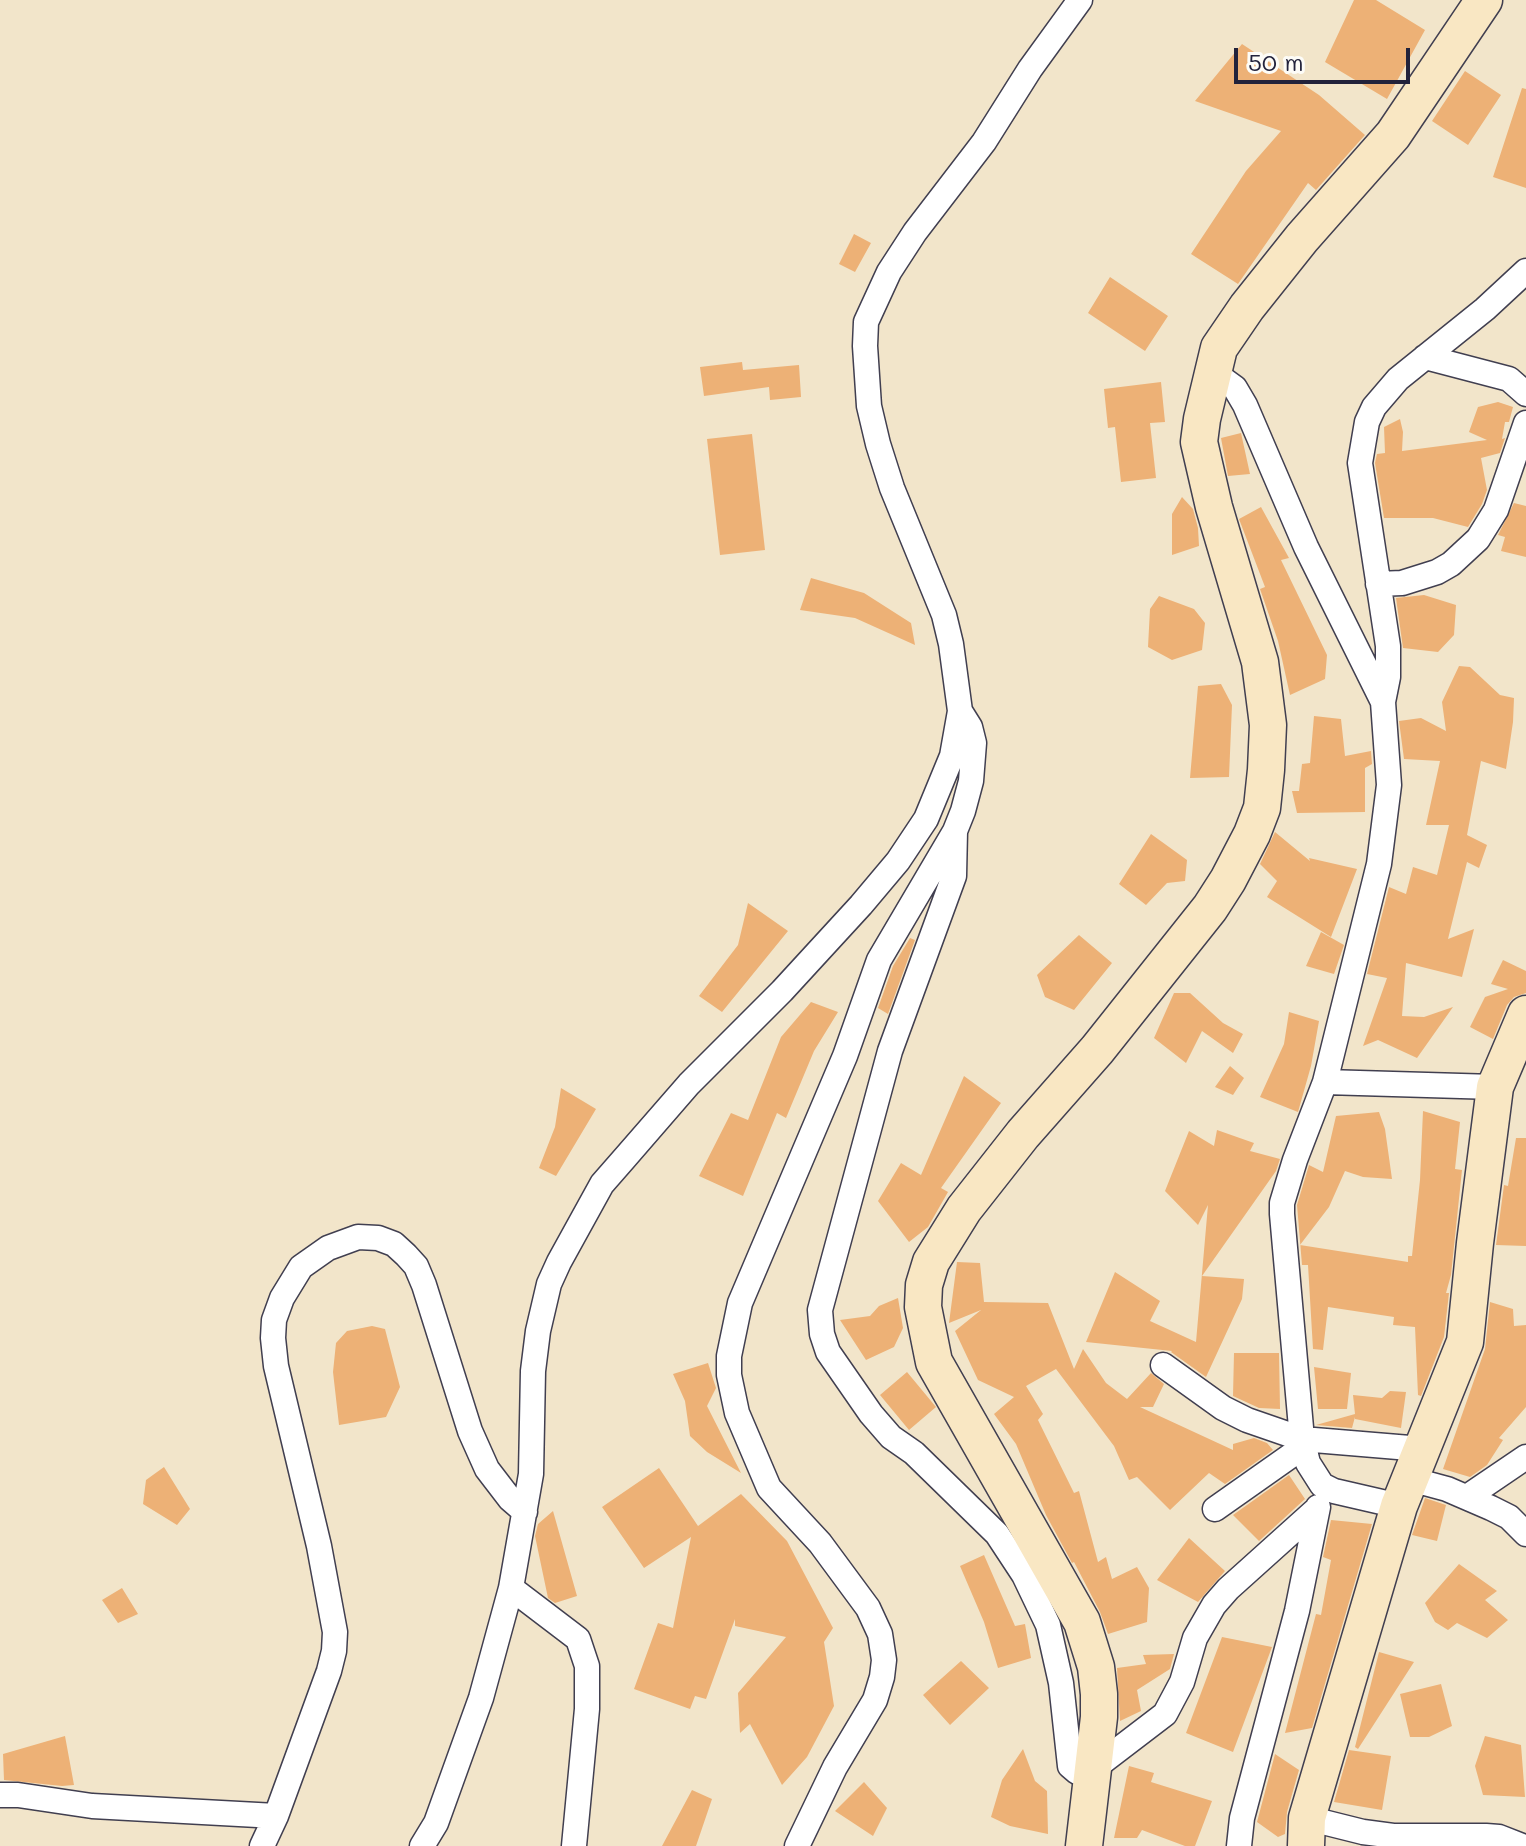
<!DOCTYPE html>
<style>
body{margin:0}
#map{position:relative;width:1526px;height:1846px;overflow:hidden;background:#f2e5ca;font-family:Mali,sans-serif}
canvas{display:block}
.scale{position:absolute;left:1234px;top:48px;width:176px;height:36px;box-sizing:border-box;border:4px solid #22223b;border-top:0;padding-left:10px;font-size:24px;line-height:28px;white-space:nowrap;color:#22223b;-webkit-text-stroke:6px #fdfcf7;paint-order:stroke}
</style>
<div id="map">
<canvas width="1526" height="1846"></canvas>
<div class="scale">50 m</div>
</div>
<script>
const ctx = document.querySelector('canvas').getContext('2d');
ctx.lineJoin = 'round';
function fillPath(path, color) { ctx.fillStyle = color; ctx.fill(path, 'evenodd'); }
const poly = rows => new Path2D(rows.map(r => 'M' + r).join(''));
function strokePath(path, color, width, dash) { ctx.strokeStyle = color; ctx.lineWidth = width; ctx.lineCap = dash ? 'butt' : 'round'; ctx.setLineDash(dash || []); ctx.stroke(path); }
const building = poly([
 [1354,0,1376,0,1425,30,1387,99,1325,62],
 [1242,44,1319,95,1365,135,1316,190,1308,183,1238,284,1191,254,1246,171,1281,131,1195,101],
 [1465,71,1501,95,1468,145,1432,121],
 [1522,88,1526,89,1526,188,1493,177],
 [854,234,871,243,855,272,839,264],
 [1110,277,1168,316,1145,351,1088,313],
 [742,362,743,370,799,365,801,397,770,400,769,387,704,396,700,367],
 [1161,382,1165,422,1150,423,1156,478,1121,482,1115,427,1108,428,1104,389],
 [1498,402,1513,407,1509,422,1505,422,1502,439,1505,438,1500,453,1481,458,1487,490,1482,504,1468,527,1433,518,1384,518,1375,463,1377,454,1385,453,1384,427,1400,419,1403,432,1402,451,1487,440,1469,432,1478,407],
 [1241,433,1250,474,1228,476,1221,438],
 [752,434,765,550,720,555,707,439],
 [1182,497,1193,509,1198,528,1199,546,1172,555,1172,514],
 [1514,503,1526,506,1526,557,1501,551,1505,537,1498,535],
 [1261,507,1289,558,1281,560,1327,655,1325,679,1290,695,1278,641,1260,589,1265,587,1239,519],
 [811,578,864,593,911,623,915,645,855,618,800,610],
 [1424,595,1456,605,1454,635,1438,652,1403,648,1396,598],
 [1159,596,1194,609,1205,623,1202,650,1172,660,1148,647,1150,609],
 [1459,666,1470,667,1500,695,1514,698,1513,722,1506,769,1481,761,1467,835,1487,845,1479,868,1467,862,1448,939,1474,929,1462,977,1406,963,1402,1016,1424,1017,1453,1007,1417,1058,1378,1040,1363,1046,1387,978,1367,974,1389,887,1406,894,1413,867,1437,875,1449,825,1426,825,1440,761,1404,759,1399,721,1421,718,1446,731,1442,702],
 [1221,684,1232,705,1229,777,1190,778,1198,686],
 [1314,716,1341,719,1345,756,1371,751,1372,764,1365,768,1365,812,1297,813,1292,791,1299,791,1302,764,1310,763],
 [1275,832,1310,861,1309,858,1357,869,1331,937,1267,897,1277,881,1260,864],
 [1151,834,1187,860,1185,881,1167,883,1146,905,1119,884],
 [748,903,788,931,722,1012,699,996,738,945],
 [1321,932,1344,945,1334,974,1306,966],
 [1079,935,1112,963,1074,1010,1045,997,1037,975],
 [910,938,915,940,888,1014,878,1008,893,966],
 [1503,960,1526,971,1526,993,1514,997,1507,1005,1493,1039,1470,1027,1485,997,1508,989,1491,984],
 [1174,993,1190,993,1223,1023,1243,1034,1233,1053,1202,1031,1186,1063,1154,1038],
 [811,1002,838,1012,814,1051,786,1118,777,1113,743,1196,699,1176,731,1113,748,1120,781,1037],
 [1289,1012,1319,1021,1311,1066,1298,1112,1260,1097,1284,1044],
 [1230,1066,1244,1078,1233,1095,1215,1087],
 [964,1076,1001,1103,941,1188,948,1192,928,1227,909,1242,878,1201,901,1163,921,1175],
 [561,1088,596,1109,556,1176,539,1168,555,1127],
 [1423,1111,1460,1122,1455,1169,1462,1170,1451,1275,1446,1293,1449,1293,1444,1337,1421,1396,1418,1395,1415,1327,1393,1325,1394,1317,1328,1307,1323,1350,1313,1349,1308,1265,1302,1265,1297,1205,1309,1165,1323,1172,1336,1116,1379,1112,1385,1129,1392,1179,1363,1177,1345,1171,1329,1207,1300,1245,1408,1262,1408,1256,1412,1256,1420,1180],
 [1217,1130,1254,1143,1250,1151,1280,1159,1276,1171,1202,1276,1244,1279,1242,1299,1206,1377,1171,1352,1172,1351,1086,1342,1115,1272,1160,1301,1150,1321,1196,1342,1208,1205,1198,1225,1165,1191,1189,1131,1214,1146],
 [1516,1138,1526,1138,1526,1246,1496,1245,1504,1185,1508,1186],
 [957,1262,980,1263,984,1302,1048,1303,1074,1369,1083,1349,1106,1383,1127,1399,1151,1373,1164,1384,1153,1407,1140,1407,1233,1450,1233,1444,1254,1438,1267,1443,1273,1450,1225,1484,1209,1473,1170,1510,1137,1477,1129,1480,1114,1446,1056,1369,1026,1386,1043,1414,1038,1420,1074,1493,1079,1491,1098,1562,1106,1557,1112,1579,1137,1567,1149,1588,1147,1622,1108,1634,1100,1612,1074,1562,1072,1563,1046,1515,1016,1444,994,1414,1014,1397,978,1380,955,1331,981,1310,949,1323],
 [898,1298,903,1328,894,1347,866,1360,840,1320,870,1316,879,1306],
 [1490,1302,1513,1309,1514,1326,1526,1325,1526,1407,1499,1438,1503,1440,1487,1465,1470,1477,1443,1469,1485,1349],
 [372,1326,385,1329,400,1387,386,1417,339,1425,333,1372,336,1343,347,1331],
 [1234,1353,1279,1353,1280,1409,1259,1408,1233,1396],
 [708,1363,716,1388,707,1406,741,1473,707,1452,690,1436,685,1401,673,1374],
 [1314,1367,1351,1373,1347,1409,1318,1409],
 [907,1372,936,1407,909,1430,880,1395],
 [1390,1391,1406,1392,1401,1428,1355,1419,1355,1417,1352,1428,1316,1425,1355,1414,1353,1395,1382,1398],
 [164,1467,190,1509,177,1525,143,1504,146,1480],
 [659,1468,698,1526,741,1494,787,1541,833,1628,824,1642,834,1706,807,1757,782,1785,750,1724,740,1733,738,1693,786,1637,735,1626,735,1619,706,1699,695,1696,690,1709,634,1689,658,1623,673,1628,691,1537,644,1568,602,1507],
 [1289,1475,1305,1499,1259,1541,1233,1515],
 [1425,1498,1446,1505,1437,1541,1412,1535],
 [553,1511,577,1596,555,1603,548,1598,535,1536,538,1524],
 [1331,1520,1372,1524,1312,1728,1285,1733,1316,1614,1321,1615,1331,1560,1323,1557],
 [1189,1538,1225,1571,1198,1602,1157,1580],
 [984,1555,1015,1626,1025,1624,1031,1658,998,1668,984,1622,960,1566],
 [1459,1564,1497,1591,1485,1600,1508,1620,1487,1638,1457,1623,1448,1630,1435,1622,1425,1603],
 [122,1588,138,1614,118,1623,102,1600],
 [1222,1637,1272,1647,1233,1752,1186,1733],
 [1379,1652,1414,1662,1358,1749,1355,1747],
 [1174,1654,1170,1669,1137,1690,1141,1711,1120,1721,1117,1668,1146,1664,1143,1655],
 [961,1661,989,1688,950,1725,923,1695],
 [1441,1684,1452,1726,1429,1737,1410,1737,1400,1694],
 [65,1736,74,1785,62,1786,4,1780,3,1754],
 [1485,1736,1521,1745,1525,1797,1483,1795,1475,1766],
 [1023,1749,1035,1781,1047,1791,1048,1834,1010,1826,991,1817,1002,1780],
 [1349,1750,1391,1756,1382,1810,1334,1802],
 [1275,1754,1299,1770,1287,1812,1285,1834,1278,1837,1257,1822],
 [1129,1766,1154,1773,1151,1782,1212,1801,1195,1846,1185,1846,1142,1830,1137,1838,1114,1838],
 [864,1782,887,1808,873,1836,835,1811],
 [692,1790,712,1799,696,1846,662,1846]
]);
const street = poly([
 [1425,357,1509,379,1526,394],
 [1213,372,1235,388,1245,405,1306,547,1383,702,1389,785,1379,864,1325,1082,1295,1160,1282,1203,1282,1214,1302,1439,1308,1463,1322,1485,1334,1491,1399,1506],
 [1378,584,1402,583,1437,572,1451,564,1478,539,1496,510,1526,423],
 [1383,702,1388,677,1388,646,1360,463,1367,422,1374,407,1398,379,1485,309,1526,271],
 [955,831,954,876,890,1051,820,1310,822,1334,828,1352,871,1414,891,1437,914,1453,997,1534,1024,1575,1048,1625,1061,1683,1070,1766,1077,1772,1093,1769,1165,1714,1182,1682,1195,1638,1214,1605,1228,1589,1317,1509],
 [1325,1082,1495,1087],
 [1163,1365,1223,1408,1247,1420,1302,1439,1422,1449],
 [1410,1479,1447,1489,1491,1508,1509,1517,1526,1534],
 [1467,1497,1526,1457],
 [1215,1509,1303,1447],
 [511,1588,578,1639,587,1666,587,1709,574,1846],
 [0,1795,18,1795,92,1806,276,1816],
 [1307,1818,1363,1832,1393,1836,1486,1836,1499,1837,1522,1846],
 [262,1846,276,1816,329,1671,334,1651,335,1632,319,1546,276,1366,273,1338,274,1320,282,1298,301,1267,328,1248,358,1237,378,1238,394,1244,406,1255,416,1266,424,1285,470,1431,487,1469,510,1499,525,1512],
 [422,1846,436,1823,481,1698,511,1588,531,1474,533,1371,538,1331,549,1284,559,1262,602,1184,623,1160,689,1084,782,991,861,905,898,861,926,819,952,756,960,711,951,644,944,615,892,488,878,444,869,406,865,346,866,322,889,272,915,232,984,142,1030,69,1080,0],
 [797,1846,835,1767,875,1700,882,1677,884,1660,880,1634,868,1608,820,1543,769,1488,737,1413,729,1375,729,1356,740,1303,845,1056,879,960,955,831,963,811,971,781,974,743,970,727,960,711],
 [1239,1846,1242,1818,1297,1611,1318,1507]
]);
const secondary = poly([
 [1084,1846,1099,1717,1099,1694,1096,1667,1082,1622,934,1362,923,1307,924,1285,931,1262,964,1209,1023,1134,1097,1050,1210,908,1228,880,1252,834,1262,808,1266,770,1268,725,1260,662,1214,507,1199,442,1202,419,1219,348,1247,307,1302,238,1393,135,1484,0],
 [1306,1846,1307,1818,1399,1506,1465,1342,1475,1243,1495,1087,1526,1014]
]);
fillPath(building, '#edb176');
strokePath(street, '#413f50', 27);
strokePath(secondary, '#413f50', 39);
strokePath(street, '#fff', 24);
strokePath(secondary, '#f9e7c3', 36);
</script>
